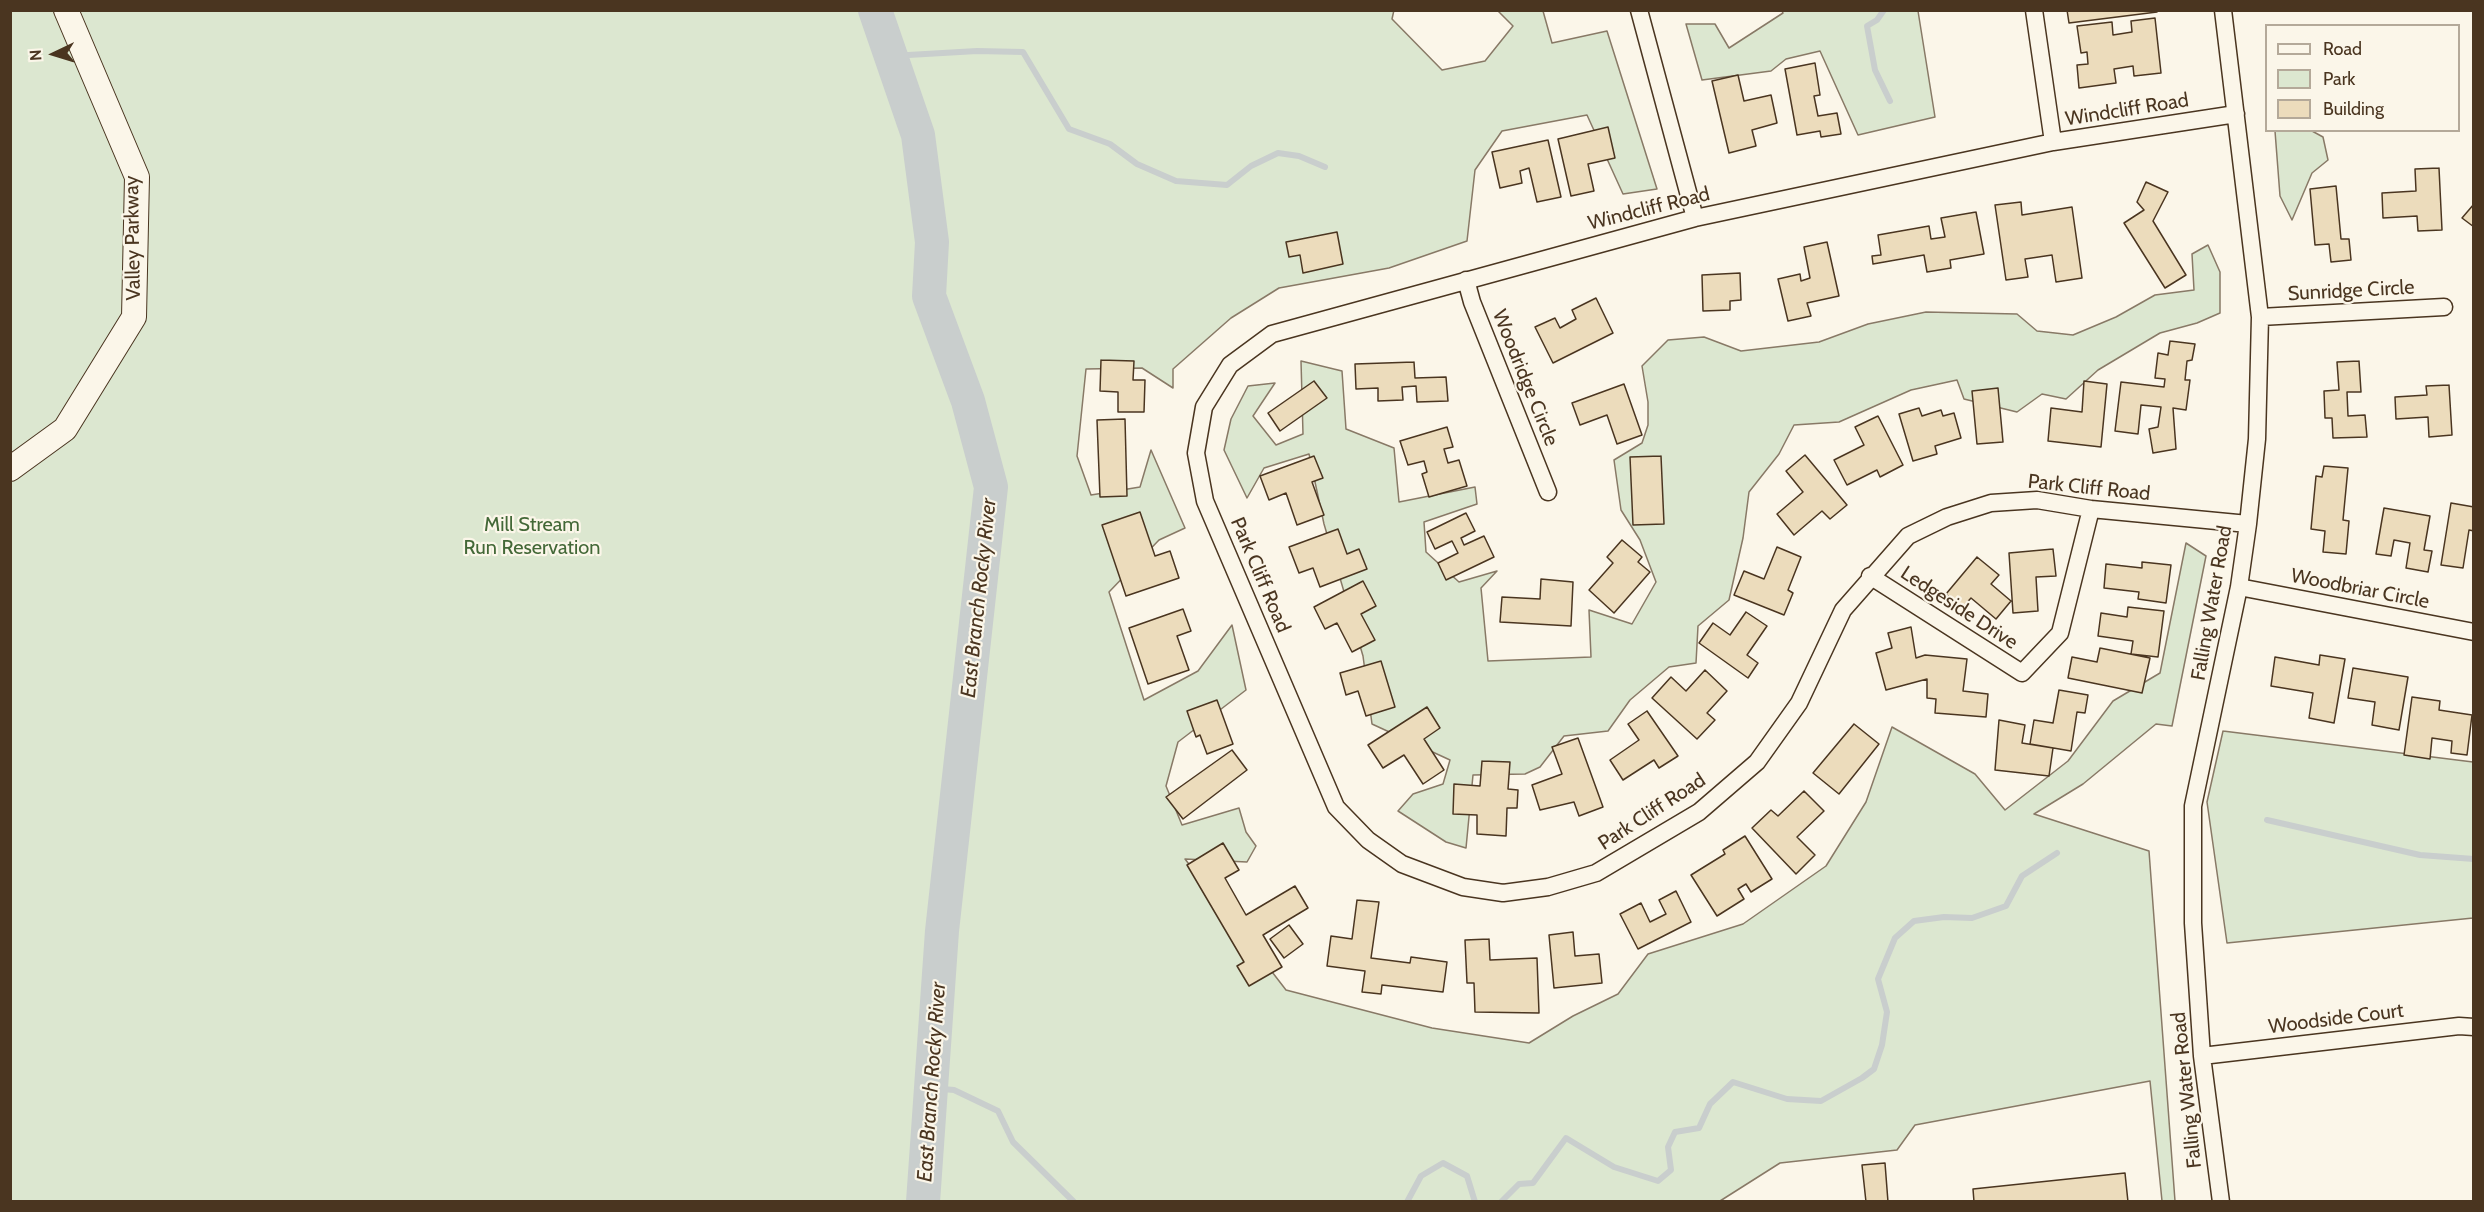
<!DOCTYPE html>
<style>
body{margin:0}
#map{position:relative;width:2484px;height:1212px;overflow:hidden;background:#fbf6e9;font-family:Cabin,sans-serif}
canvas{display:block}
.frame{position:absolute;inset:0;border:12px solid #4a3520;pointer-events:none}
.legend{position:absolute;left:2265px;top:24px;width:195px;height:108px;box-sizing:border-box;background:#fbf6e9;border:2px solid #b4a999;margin:0;padding:8px 10px;list-style:none;font-size:18px;color:#4a3520}
.legend li{display:flex;align-items:center;gap:12px;height:30px}
.legend b{width:30px;border:2px solid #b4a999}
.north{position:absolute;left:24px;top:24px;width:60px;height:60px;-webkit-text-stroke:4px #fbf6e9;paint-order:stroke;rotate:266deg;font-size:16px;font-weight:700;line-height:24px;text-align:center;color:#4a3520}
.north::after{content:'';display:block;margin:auto;width:21px;height:27px;background:#4a3520;clip-path:polygon(50% 0,100% 100%,50% 72%,0 100%)}
</style>
<div id="map">
<canvas width="2484" height="1212"></canvas>
<div class="frame"></div>
<ul class="legend">
<li><b style="height:8px;background:#fbf6e9"></b>Road</li>
<li><b style="height:16px;background:#dce7d0"></b>Park</li>
<li><b style="height:16px;background:#ecdcbc"></b>Building</li>
</ul>
<div class="north">N</div>
</div>
<script>
const ctx = document.querySelector('canvas').getContext('2d');
ctx.lineJoin = 'round';
function fillPath(path, color) { ctx.fillStyle = color; ctx.fill(path, 'evenodd'); }
const poly = rows => new Path2D(rows.map(r => 'M' + r).join(''));
function strokePath(path, color, width, dash) { ctx.strokeStyle = color; ctx.lineWidth = width; ctx.lineCap = dash ? 'butt' : 'round'; ctx.setLineDash(dash || []); ctx.stroke(path); }
function write(font, color, halo, rows, align = 'center') {
  ctx.font = font + ' Cabin,sans-serif'; ctx.lineWidth = 4.5; ctx.setLineDash([]); ctx.textBaseline = 'middle'; ctx.strokeStyle = halo; ctx.fillStyle = color; for (const [text, x, y, turn = 0] of rows) {
    ctx.save(); ctx.translate(x, y); ctx.rotate((+turn || 0) * Math.PI / 180); ctx.textAlign = isNaN(turn) ? turn : align; if (halo) ctx.strokeText(text, 0, 0); ctx.fillText(text, 0, 0); ctx.restore();
  }
}
const green = poly([
 [1394,10,1392,19,1442,70,1485,61,1513,26,1498,11,1543,11,1552,43,1607,31,1657,189,1623,194,1587,115,1502,131,1475,170,1467,241,1389,268,1279,288,1231,318,1173,369,1173,388,1142,368,1086,369,1077,456,1091,495,1140,487,1151,450,1185,528,1159,540,1109,592,1144,700,1198,671,1232,625,1246,690,1178,742,1166,786,1182,825,1239,808,1246,832,1256,846,1247,862,1185,859,1286,990,1432,1028,1529,1043,1573,1016,1618,994,1648,954,1743,924,1826,866,1866,802,1892,727,1975,774,2005,810,2068,761,2113,701,2160,673,2186,543,2206,556,2172,726,2156,724,2083,784,2034,814,2149,851,2175,1201,2162,1201,2150,1081,1915,1125,1897,1150,1780,1163,1720,1201,11,1201,10,11,1394,10],
 [1782,11,1918,11,1935,117,1858,135,1820,51,1786,59,1771,71,1702,80,1686,24,1715,24,1729,48,1783,13,1782,11],
 [2275,131,2312,131,2323,137,2328,160,2312,173,2292,220,2280,196,2275,131],
 [2208,245,2220,272,2220,313,2197,323,2160,333,2098,370,2066,399,2042,394,2017,412,1964,399,1957,380,1911,390,1839,422,1794,425,1779,454,1749,492,1743,538,1729,600,1698,626,1696,663,1669,667,1630,700,1608,731,1564,736,1540,767,1525,774,1473,775,1466,848,1446,842,1398,811,1413,794,1443,784,1450,760,1372,724,1363,656,1324,524,1309,454,1264,468,1247,498,1224,450,1231,419,1248,386,1275,383,1253,416,1276,445,1303,434,1301,361,1342,371,1346,429,1394,448,1399,502,1475,487,1477,504,1424,522,1426,552,1459,582,1497,571,1481,588,1488,661,1591,657,1589,610,1632,624,1656,582,1640,540,1621,510,1614,460,1642,443,1648,425,1648,402,1642,366,1668,340,1704,337,1741,351,1819,342,1868,324,1926,312,2017,314,2037,331,2073,335,2116,317,2155,295,2194,290,2192,254,2208,245],
 [2223,731,2473,762,2473,918,2227,943,2207,802,2223,731]
]);
const stream = poly([
 [1884,10,1877,20,1867,26,1875,70,1890,101],
 [891,56,977,51,1023,52,1069,129,1110,144,1137,164,1176,181,1227,185,1251,166,1278,153,1299,156,1325,167],
 [2267,820,2420,855,2474,859],
 [931,1088,954,1090,998,1111,1013,1142,1074,1202],
 [1407,1202,1421,1176,1443,1163,1467,1176,1475,1202],
 [1501,1202,1519,1184,1533,1183,1566,1138,1614,1167,1658,1181,1671,1170,1668,1147,1675,1132,1699,1128,1710,1104,1733,1082,1787,1099,1821,1101,1862,1078,1874,1069,1882,1045,1887,1012,1878,979,1895,938,1914,921,1944,917,1972,918,2006,906,2022,876,2057,853]
]);
const river = poly([
 [875,10,918,135,932,242,929,296,968,401,991,487,942,931,923,1202]
]);
const building = poly([
 [2067,10,2157,10,2157,12,2069,23,2067,10],
 [2155,18,2161,73,2134,76,2133,66,2114,69,2116,83,2079,88,2077,65,2088,64,2087,52,2081,53,2077,26,2112,22,2113,35,2132,32,2131,21,2155,18],
 [1815,63,1820,95,1814,96,1818,116,1837,113,1841,134,1821,137,1820,131,1797,135,1785,69,1815,63],
 [1738,75,1744,101,1771,95,1777,123,1752,130,1756,146,1729,153,1712,81,1738,75],
 [1608,127,1615,158,1588,164,1594,191,1571,196,1558,139,1608,127],
 [1548,140,1561,197,1537,202,1529,168,1520,171,1522,183,1500,188,1492,152,1548,140],
 [2439,168,2442,230,2418,231,2417,216,2383,218,2382,193,2416,191,2415,169,2439,168],
 [2146,182,2168,192,2153,221,2186,275,2165,288,2124,223,2144,210,2137,202,2146,182],
 [2336,186,2341,239,2349,239,2351,260,2331,262,2329,244,2315,245,2310,189,2336,186],
 [2021,202,2022,215,2072,207,2082,278,2056,282,2052,255,2025,259,2028,277,2006,280,1995,205,2021,202],
 [2474,204,2474,227,2462,218,2474,204],
 [1976,212,1984,254,1950,260,1951,268,1927,272,1924,255,1873,264,1872,256,1881,255,1878,235,1929,226,1931,239,1945,237,1941,218,1976,212],
 [1337,232,1343,264,1303,273,1300,255,1289,257,1286,242,1337,232],
 [1827,242,1839,296,1807,303,1811,316,1788,321,1778,279,1800,274,1801,281,1810,278,1804,247,1827,242],
 [1740,273,1741,300,1730,301,1730,310,1703,311,1702,275,1740,273],
 [1596,298,1613,333,1553,363,1535,327,1555,318,1560,328,1576,319,1572,310,1596,298],
 [2170,341,2195,344,2192,360,2187,361,2185,380,2190,380,2186,410,2173,408,2176,449,2153,453,2149,429,2158,427,2161,407,2141,405,2138,434,2115,431,2121,382,2164,387,2165,379,2155,378,2158,353,2168,355,2170,341],
 [1101,360,1134,361,1133,380,1145,380,1144,412,1118,412,1118,392,1100,391,1101,360],
 [2359,361,2361,392,2347,392,2348,416,2365,415,2367,437,2333,438,2332,418,2325,418,2324,391,2339,390,2337,362,2359,361],
 [1414,362,1415,378,1446,377,1448,401,1417,402,1416,386,1402,387,1403,400,1378,401,1378,388,1356,389,1355,364,1414,362],
 [1314,381,1327,398,1280,431,1268,413,1314,381],
 [2084,381,2107,384,2101,447,2048,441,2051,408,2082,412,2084,381],
 [1624,384,1642,435,1617,444,1607,415,1580,425,1572,403,1624,384],
 [2449,385,2452,435,2429,437,2428,417,2396,419,2395,397,2427,395,2426,386,2449,385],
 [1998,388,2003,442,1977,444,1972,391,1998,388],
 [1919,408,1922,416,1941,410,1943,416,1954,413,1961,438,1935,446,1937,454,1913,461,1899,414,1919,408],
 [1878,416,1903,465,1880,477,1877,470,1847,485,1834,460,1864,445,1855,427,1878,416],
 [1125,419,1127,496,1100,497,1097,420,1125,419],
 [1447,427,1453,447,1444,449,1448,463,1459,460,1467,486,1429,497,1422,474,1427,472,1424,461,1408,465,1400,441,1447,427],
 [1805,455,1847,505,1830,519,1822,511,1794,535,1777,514,1803,492,1786,471,1805,455],
 [1314,456,1323,478,1312,482,1324,515,1297,525,1286,493,1269,500,1260,476,1314,456],
 [1661,456,1664,524,1633,525,1630,457,1661,456],
 [2324,466,2348,468,2343,520,2349,521,2346,554,2323,552,2325,531,2311,529,2316,476,2322,477,2324,466],
 [2451,503,2474,507,2474,531,2469,530,2463,568,2441,565,2451,503],
 [2384,508,2430,516,2424,550,2432,551,2428,572,2406,568,2410,543,2394,540,2391,556,2376,554,2384,508],
 [1140,512,1155,556,1170,551,1179,578,1126,596,1102,525,1140,512],
 [1466,513,1475,531,1461,538,1464,545,1484,536,1494,557,1446,580,1438,563,1458,553,1452,541,1435,549,1427,532,1466,513],
 [1338,529,1347,554,1359,549,1367,569,1320,587,1313,568,1299,573,1289,547,1338,529],
 [1622,540,1642,557,1638,562,1650,572,1614,613,1589,590,1613,563,1607,557,1622,540],
 [1777,547,1801,557,1788,590,1793,593,1784,615,1734,595,1744,571,1764,579,1777,547],
 [2053,549,2056,576,2036,577,2038,611,2013,613,2009,553,2053,549],
 [1977,557,1999,575,1991,584,2011,601,1996,619,1971,598,1962,608,1946,594,1977,557],
 [2142,562,2171,565,2166,603,2138,599,2139,592,2104,588,2106,564,2142,568,2142,562],
 [1541,579,1573,582,1571,626,1500,622,1502,597,1540,599,1541,579],
 [1363,581,1376,606,1361,614,1375,640,1352,652,1337,623,1325,629,1314,607,1363,581],
 [2128,607,2164,611,2158,657,2131,654,2133,641,2098,636,2101,613,2127,617,2128,607],
 [1183,609,1191,631,1177,636,1189,670,1148,684,1129,628,1183,609],
 [1746,612,1767,626,1747,655,1758,663,1748,678,1699,643,1713,623,1730,635,1746,612],
 [1911,627,1916,658,1925,655,1967,659,1963,691,1988,694,1986,717,1935,713,1936,699,1927,698,1927,679,1886,690,1876,653,1892,648,1888,633,1911,627],
 [2100,648,2150,658,2142,693,2068,678,2072,657,2097,662,2100,648],
 [2320,655,2345,659,2334,723,2309,718,2313,693,2271,686,2275,657,2319,665,2320,655],
 [1381,661,1395,707,1366,716,1358,691,1346,695,1340,673,1381,661],
 [2353,668,2408,677,2399,730,2372,725,2375,702,2348,698,2353,668],
 [1705,670,1727,691,1707,713,1715,720,1697,739,1652,698,1671,677,1686,691,1705,670],
 [2059,690,2088,695,2085,713,2077,712,2071,751,2030,744,2034,720,2053,723,2059,690],
 [2412,697,2440,701,2439,710,2472,715,2467,755,2451,753,2452,741,2432,738,2430,759,2404,755,2412,697],
 [1217,700,1233,744,1207,754,1200,735,1196,737,1187,711,1217,700],
 [1427,707,1440,728,1424,739,1444,770,1423,784,1404,755,1383,768,1368,745,1427,707],
 [1647,711,1678,756,1659,768,1654,760,1623,780,1610,760,1639,740,1628,724,1647,711],
 [1999,720,2025,725,2022,743,2053,748,2049,776,1995,770,1999,720],
 [1854,724,1879,744,1839,794,1813,773,1854,724],
 [1578,738,1603,807,1579,816,1574,802,1540,810,1532,785,1562,774,1552,747,1578,738],
 [1232,750,1247,770,1183,819,1166,797,1232,750],
 [1482,761,1510,762,1508,789,1518,790,1517,808,1507,808,1506,836,1477,834,1477,815,1453,814,1454,784,1480,786,1482,761],
 [1804,791,1824,811,1797,837,1815,855,1796,874,1752,828,1771,810,1778,816,1804,791],
 [1745,836,1772,879,1751,892,1746,884,1738,889,1744,899,1717,916,1691,875,1725,854,1723,850,1745,836],
 [1223,843,1239,870,1225,878,1246,915,1295,886,1308,908,1263,935,1282,967,1249,986,1237,966,1244,962,1187,865,1223,843],
 [1676,891,1691,922,1638,949,1620,914,1641,903,1650,922,1666,914,1659,900,1676,891],
 [1357,900,1379,902,1371,958,1410,963,1411,957,1447,962,1443,992,1382,985,1381,994,1362,992,1365,971,1327,966,1331,936,1352,939,1357,900],
 [1289,925,1303,944,1284,958,1270,939,1289,925],
 [1573,932,1575,956,1599,954,1602,983,1554,988,1549,935,1573,932],
 [1489,939,1490,960,1537,958,1539,1013,1475,1012,1474,983,1467,983,1465,940,1489,939],
 [1885,1163,1888,1202,1866,1202,1862,1165,1885,1163],
 [2125,1173,2128,1202,1974,1202,1973,1189,2125,1173]
]);
const street = poly([
 [1639,10,1695,218],
 [2034,10,2053,142],
 [2236,114,2053,142,1695,218,1272,334,1230,365,1204,407,1196,453,1205,501,1336,807,1368,840,1402,864,1463,887,1503,893,1548,887,1596,873,1699,812,1757,762,1799,703,1843,610,1908,536,1947,517,1991,503,2037,500,2091,509,2248,524],
 [1466,280,1472,302,1548,492],
 [2260,317,2444,307],
 [1870,576,2022,673,2060,633,2091,509],
 [2239,587,2474,632],
 [2202,1056,2459,1026,2474,1027],
 [2221,1202,2202,1056,2193,923,2193,806,2239,587,2248,524,2257,439,2260,317,2223,10]
]);
const secondary = poly([
 [10,469,65,429,134,317,137,177,66,10]
]);
const streetNames = [
 ["Windcliff Road",2127,110,-9],
 ["Windcliff Road",1649,209,-14],
 ["Valley Parkway",133,238,-91],
 ["Sunridge Circle",2351,291,-3],
 ["Woodridge Circle",1525,378,68],
 ["Park Cliff Road",2089,488,6],
 ["Park Cliff Road",1260,575,67],
 ["Woodbriar Circle",2360,589,11],
 ["Falling Water Road",2212,603,-80],
 ["Ledgeside Drive",1959,608,33],
 ["Park Cliff Road",1652,812,-33],
 ["Woodside Court",2336,1019,-7],
 ["Falling Water Road",2187,1090,-96]
];
const parkNames = [
 ["Mill Stream",532,525],
 ["Run Reservation",532,548]
];
const waterNames = [
 ["East Branch Rocky River",979,598,-84],
 ["East Branch Rocky River",932,1082,-86]
];
fillPath(green, '#dce7d0');
strokePath(green, '#887966', 1.5);
strokePath(stream, '#c9cecd', 6);
strokePath(river, '#c9cecd', 34);
fillPath(building, '#ecdcbc');
strokePath(building, '#4a3520', 1.5);
strokePath(street, '#4a3520', 19);
strokePath(secondary, '#4a3520', 26);
strokePath(street, '#fbf6e9', 16);
strokePath(secondary, '#fbf6e9', 24);
write('20px', '#4a3520', '#fbf6e9', streetNames);
write('20px', '#436837', '#fbf6e9', parkNames);
write('italic 21px', '#4a3520', '#fbf6e9', waterNames);
</script>
